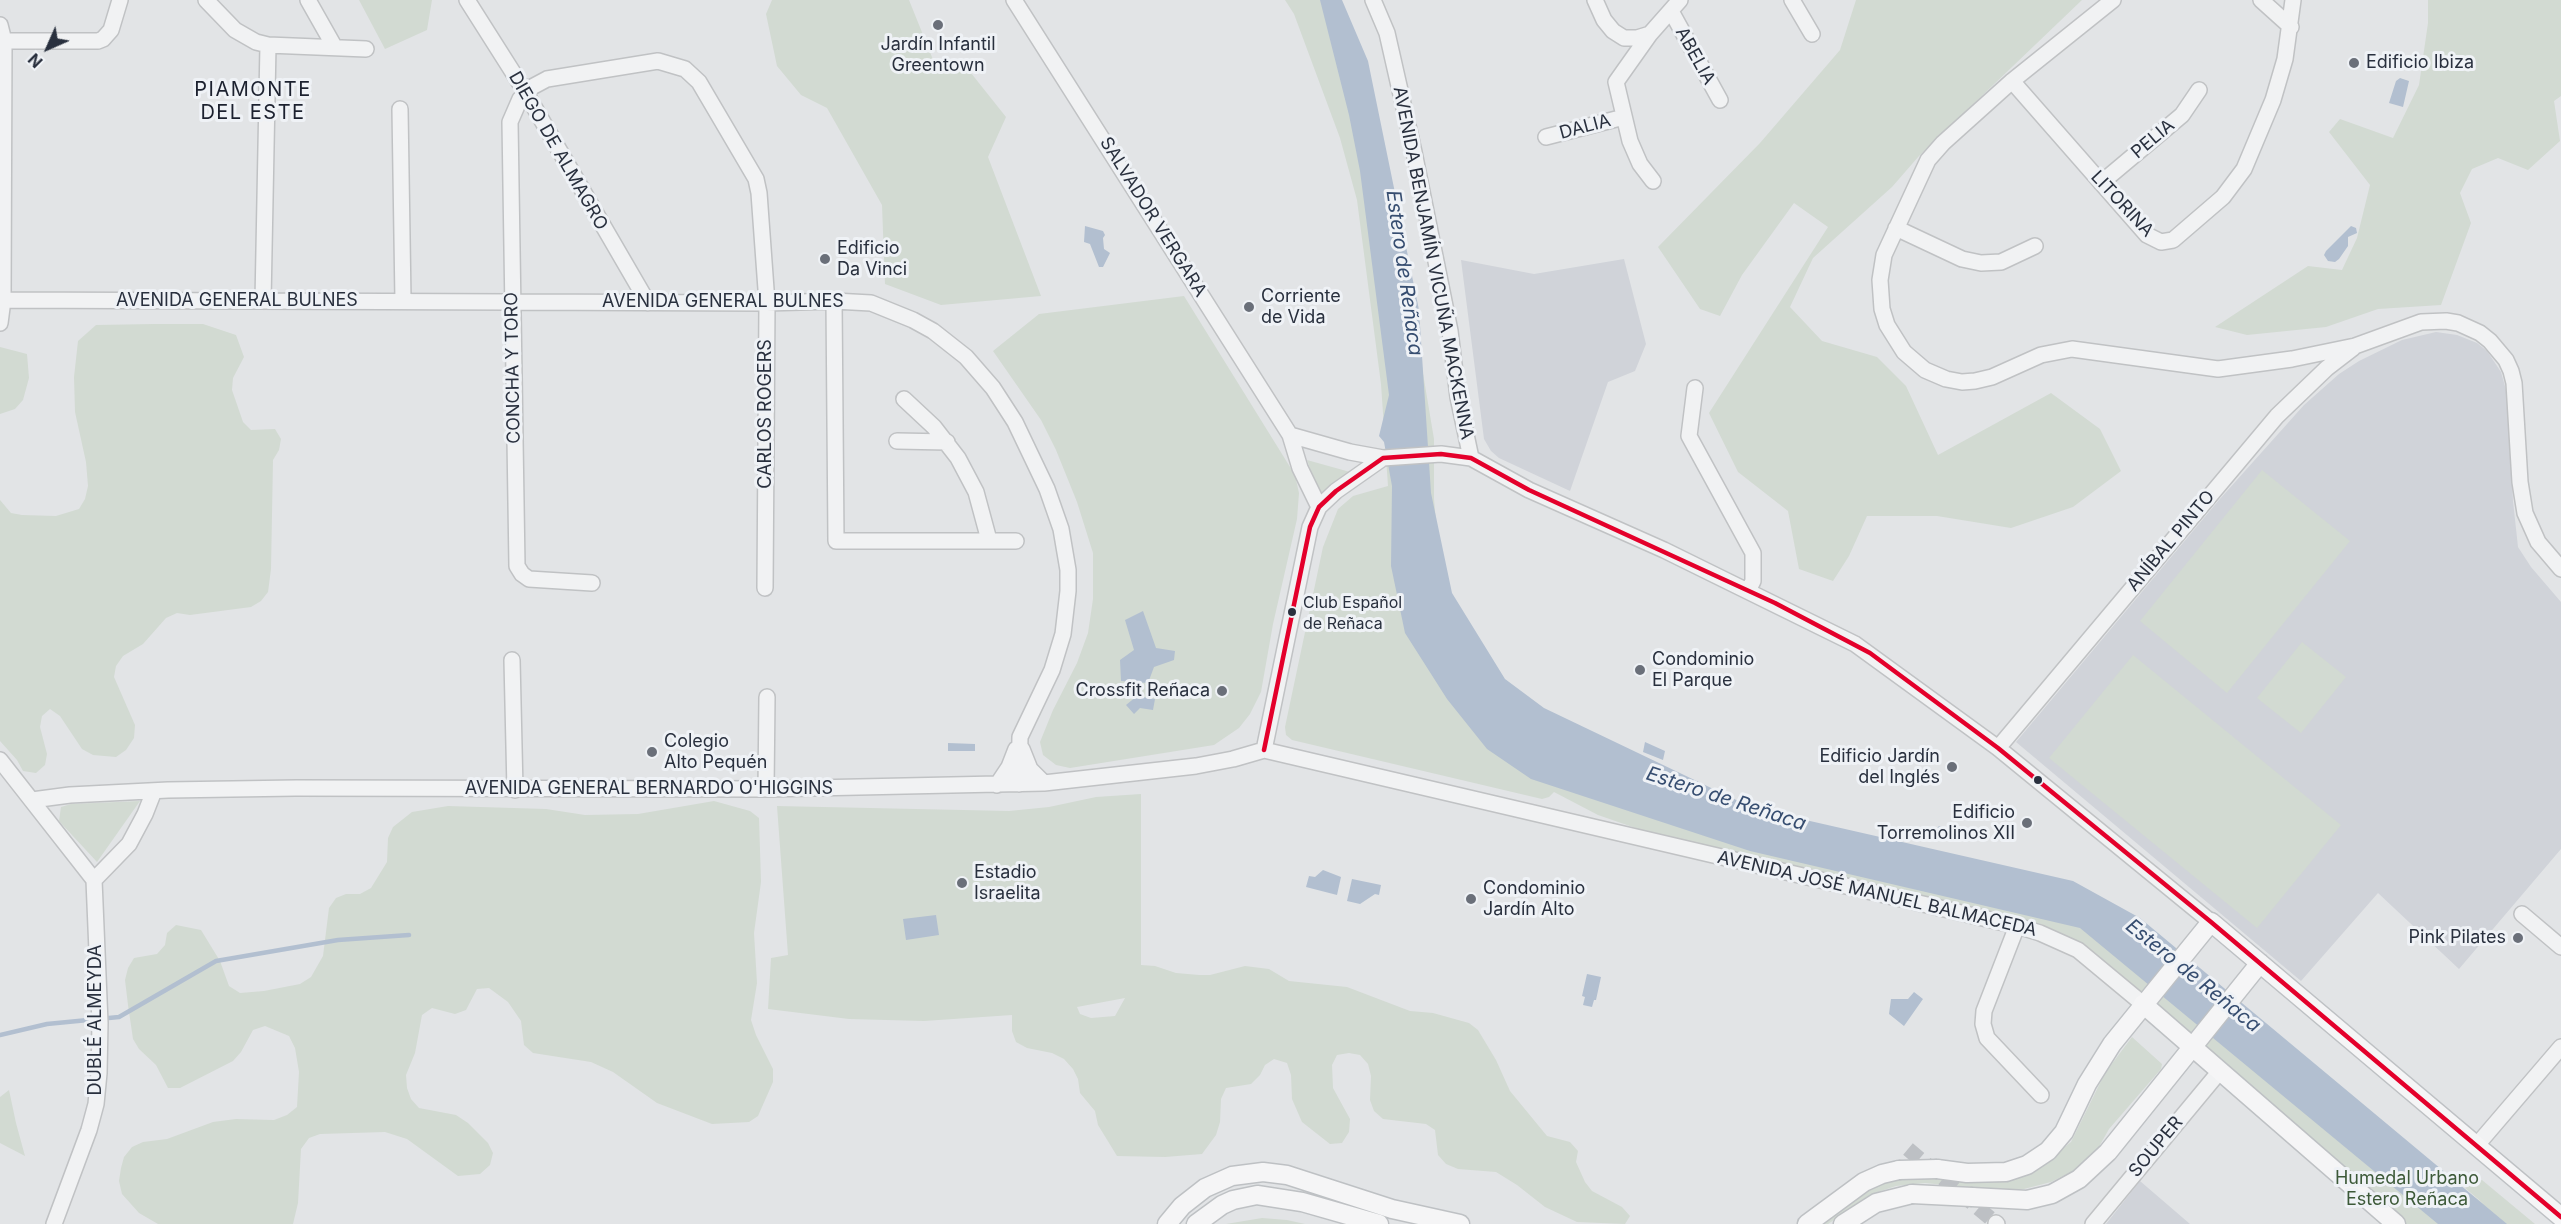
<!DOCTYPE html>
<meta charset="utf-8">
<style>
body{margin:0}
#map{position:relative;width:2561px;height:1224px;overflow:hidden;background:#e2e4e6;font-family:Inter,sans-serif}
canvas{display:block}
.north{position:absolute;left:18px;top:18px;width:60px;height:60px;-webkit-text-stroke:4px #eff2f6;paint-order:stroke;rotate:225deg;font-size:16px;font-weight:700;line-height:24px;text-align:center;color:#29303e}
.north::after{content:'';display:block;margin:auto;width:21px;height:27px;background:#29303e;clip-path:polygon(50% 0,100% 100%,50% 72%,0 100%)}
</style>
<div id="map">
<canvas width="2561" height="1224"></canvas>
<div class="north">N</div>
</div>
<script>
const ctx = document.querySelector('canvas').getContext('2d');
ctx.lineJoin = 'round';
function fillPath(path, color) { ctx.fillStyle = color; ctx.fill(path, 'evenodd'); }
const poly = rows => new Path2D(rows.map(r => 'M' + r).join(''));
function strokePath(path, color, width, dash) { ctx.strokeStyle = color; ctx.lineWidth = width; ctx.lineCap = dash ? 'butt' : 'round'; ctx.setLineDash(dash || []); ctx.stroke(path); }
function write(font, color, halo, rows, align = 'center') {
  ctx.font = font + ' Inter,sans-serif'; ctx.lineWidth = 6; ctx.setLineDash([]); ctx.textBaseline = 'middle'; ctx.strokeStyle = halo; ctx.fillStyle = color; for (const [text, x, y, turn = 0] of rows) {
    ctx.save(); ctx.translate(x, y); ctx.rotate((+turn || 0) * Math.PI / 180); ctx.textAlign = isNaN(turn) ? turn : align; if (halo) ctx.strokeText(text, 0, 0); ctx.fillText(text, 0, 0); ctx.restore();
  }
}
const built = poly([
 [1624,259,1646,344,1635,371,1608,382,1570,491,1499,458,1491,451,1484,439,1461,260,1534,274],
 [2436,332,2457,335,2477,343,2487,351,2501,372,2508,397,2513,501,2518,547,2531,567,2561,602,2561,849,2459,969,2378,893,2301,981,2016,742,2219,500,2304,405,2339,374,2359,361,2402,340],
 [2140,1181,2190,1224,2106,1224]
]);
const green = poly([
 [359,0,432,0,427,30,385,49],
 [772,0,909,0,938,72,967,68,1006,117,988,157,1041,296,941,305,885,284,882,205,827,108,801,95,777,66,766,14],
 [1285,0,1338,0,1396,212,1434,439,1434,499,1443,601,1501,692,1746,817,2045,880,2484,1204,2465,1188,2482,1180,2535,1224,2397,1224,2060,939,1696,849,1598,815,1554,792,1549,797,1542,799,1292,740,1286,735,1285,727,1323,547,1338,509,1353,496,1388,486,1381,384,1357,200,1340,138,1294,14],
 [1856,0,2082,0,1919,156,1892,187,1813,258,1790,307,1822,341,1877,357,1906,386,1938,455,2051,393,2100,429,2121,471,2073,507,2011,528,1937,516,1867,516,1849,556,1833,581,1799,569,1788,511,1738,472,1709,413,1828,227,1794,203,1742,275,1720,316,1700,309,1658,247,1760,143,1840,50],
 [2428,0,2561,0,2561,96,2554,101,2560,141,2528,170,2498,158,2472,169,2460,193,2471,223,2441,305,2378,309,2326,327,2247,335,2215,327,2308,266,2342,270,2357,238,2370,185,2329,132,2340,119,2393,138,2419,85,2428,23],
 [1184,296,1295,475,1299,493,1297,519,1273,624,1261,692,1250,714,1239,728,1214,745,1070,768,1056,765,1043,755,1040,742,1053,710,1077,663,1088,633,1093,599,1093,553,1077,502,1056,450,1041,420,993,351,1039,314],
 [154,324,203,324,236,335,244,357,233,378,232,390,243,422,251,430,275,429,281,439,279,450,273,460,271,569,268,592,261,601,251,607,190,615,177,613,166,618,143,644,123,656,116,666,114,677,135,725,134,738,126,750,116,757,93,755,82,749,60,716,50,709,42,716,40,727,47,754,45,765,36,773,23,771,17,760,0,741,0,500,11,513,22,515,56,516,79,509,85,499,88,486,86,462,75,412,74,377,78,341,96,325],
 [0,347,27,354,29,378,23,400,15,409,0,414],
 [1307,460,1350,472,1319,494],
 [2262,470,2350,541,2227,693,2140,621],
 [2302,642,2346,677,2301,733,2257,698],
 [2133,655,2341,825,2257,928,2049,758],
 [1141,794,1141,965,1155,966,1176,973,1199,975,1210,975,1245,966,1269,969,1289,981,1347,987,1410,1011,1433,1013,1469,1023,1478,1030,1496,1060,1510,1091,1547,1136,1570,1142,1578,1151,1576,1162,1585,1182,1592,1191,1622,1207,1630,1216,1625,1224,1577,1222,1545,1207,1517,1185,1496,1172,1458,1169,1446,1164,1438,1155,1435,1130,1426,1124,1383,1119,1374,1111,1370,1100,1371,1076,1368,1064,1360,1055,1349,1053,1337,1055,1332,1065,1333,1088,1350,1119,1349,1132,1342,1143,1330,1144,1302,1122,1292,1099,1291,1075,1287,1063,1274,1059,1265,1065,1260,1075,1251,1084,1226,1088,1221,1099,1220,1122,1216,1135,1202,1154,1165,1157,1117,1156,1098,1125,1095,1111,1080,1093,1078,1079,1073,1069,1064,1059,1052,1053,1027,1048,1016,1042,1012,1031,1012,1015,924,1021,849,1019,768,1009,771,958,788,955,777,806,1009,811,1049,807,1096,797],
 [1125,998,1115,1016,1091,1018,1080,1014,1077,1007],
 [140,801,97,862,59,821,61,807,71,804],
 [714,801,750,811,759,818,761,882,754,933,757,983,751,1020,756,1035,773,1069,773,1082,758,1116,749,1122,712,1124,657,1103,613,1072,591,1062,533,1053,524,1045,521,1021,508,1002,489,988,477,989,466,1010,455,1014,432,1008,422,1015,415,1053,406,1075,407,1088,411,1099,419,1108,456,1115,468,1123,488,1143,493,1153,490,1165,480,1174,458,1176,407,1139,385,1132,320,1134,309,1138,301,1149,298,1203,293,1224,158,1224,139,1213,122,1194,119,1181,121,1168,124,1157,132,1147,143,1142,167,1139,213,1122,236,1119,274,1120,287,1115,297,1107,299,1072,295,1048,289,1036,265,1026,253,1030,241,1052,233,1061,180,1088,168,1088,156,1065,139,1049,133,1039,128,1005,125,980,128,968,134,958,157,954,165,945,167,933,176,925,201,930,220,961,229,986,240,993,264,991,300,984,311,977,323,956,329,908,336,898,346,894,360,894,371,888,387,862,388,838,393,827,412,812,448,806,546,809,585,815,638,814],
 [2132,1037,2162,1064,2161,1069,2109,1129,2096,1152,2077,1169,2051,1182,2024,1189,2005,1191,1925,1183,1896,1186,1872,1194,1828,1224,1819,1224,1853,1199,1887,1181,1918,1177,1984,1182,2009,1180,2037,1169,2071,1142,2105,1073],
 [9,1090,16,1123,25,1156,0,1143,0,1097],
 [1262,1218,1287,1220,1305,1224,1226,1224]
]);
const water = poly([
 [1320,0,1342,0,1368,61,1419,310,1431,493,1452,593,1505,679,1544,708,1753,808,2073,881,2140,918,2507,1224,2438,1224,2080,928,1750,851,1531,779,1487,749,1447,699,1405,633,1391,566,1392,486,1384,442,1379,436,1389,395,1360,171,1349,115],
 [2400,78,2409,81,2403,107,2389,103,2396,81],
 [1085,226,1103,231,1105,235,1103,238,1104,249,1110,253,1103,267,1099,267,1090,244,1084,242],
 [2351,226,2356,228,2357,233,2348,237,2348,246,2339,259,2335,262,2328,261,2324,255,2326,251],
 [1143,611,1156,648,1175,651,1174,660,1154,667,1148,683,1121,681,1120,660,1134,650,1125,620],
 [1137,696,1155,699,1153,710,1140,708,1134,714,1126,705],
 [1645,742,1665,751,1663,760,1643,752],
 [948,743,975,744,975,751,948,751],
 [1939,826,1958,830,1952,837,1933,833],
 [1323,870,1341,877,1337,895,1306,887,1309,876,1315,877],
 [1352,879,1381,885,1379,895,1375,894,1360,904,1347,901],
 [936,915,939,935,906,940,903,919],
 [1587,974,1601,977,1596,1000,1594,1000,1592,1007,1583,1005,1585,997,1582,996],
 [1914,992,1923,999,1904,1026,1889,1014,1891,999,1908,999]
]);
const stream = poly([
 [0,1035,47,1024,119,1017,216,961,338,940,409,935]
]);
const minorTunnel = poly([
 [1908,1149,1996,1223]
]);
const minor = poly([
 [206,0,235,30,256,42,268,45,366,49],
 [308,0,334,46],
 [467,0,526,93,648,303],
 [1014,0,1290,435,1300,468,1319,507],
 [1373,0,1387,33,1414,152,1450,331,1458,397,1471,458],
 [1595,0,1604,20,1613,31,1624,38,1637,38,1650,34,1680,0],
 [1792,0,1812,34],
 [2113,0,2012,81,1943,143,1928,160,1884,255,1880,280,1882,309,1887,325,1904,352,1925,370,1946,379,1962,382,1975,381,1992,377,2041,355,2072,349,2218,369,2292,359,2355,346,2421,322,2446,321,2458,323,2480,333,2490,341,2506,360,2511,371,2514,383,2520,482,2525,513,2538,542,2561,569],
 [2261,0,2291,27],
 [1671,11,1720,100],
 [0,25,4,41,3,300,0,323],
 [1650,34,1616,82,1630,141,1640,164,1653,181],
 [4,41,98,41,103,39,111,30,120,0],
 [2012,81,2147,235,2161,242,2173,240,2223,197,2244,169,2273,100,2285,59,2293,0],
 [400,109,403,301],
 [1546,137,1624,117],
 [2101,183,2182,115,2199,90],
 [1896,228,1962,259,1981,263,2001,262,2035,246],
 [0,300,767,303,834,301,871,303,913,320,933,331,966,357,993,388,1015,422,1047,489,1061,529,1068,570,1068,591,1063,634,1052,670,1020,737,1019,784],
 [263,301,268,45],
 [834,301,836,541,1016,541],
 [1695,388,1689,436,1753,553,1753,581,1748,591],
 [904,399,934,427,958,458,976,492,989,540],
 [1290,435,1350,452,1383,458],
 [897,441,947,442],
 [592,583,529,579,522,574,517,566,510,122,520,99,532,87,547,79,658,61,685,69,699,82,756,179,759,193,767,303,765,588],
 [512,660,515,790],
 [1998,748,2277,416,2327,368,2353,348],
 [1022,749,1030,769,1044,783],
 [1264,750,1310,527,1319,507,1336,491,1383,458,1441,454,1471,458,1529,490,1664,550,1855,644,1998,748,2211,922],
 [0,760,94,880,100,1023,99,1073,96,1104,89,1130,54,1224],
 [997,785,1009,767,1016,749],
 [766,789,767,697],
 [32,800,70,795,168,790,296,788,766,789,1044,783,1196,766,1233,759,1264,750,2017,926,2040,933,2078,950,2143,1004],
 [94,880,129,844,145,814,154,791],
 [2522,914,2561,947],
 [2017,926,1984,1011,1983,1024,1987,1038,2041,1095],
 [2477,1145,2561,1047],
 [1996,1223,1997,1224],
 [2093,1224,2220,1071]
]);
const major = poly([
 [2143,1004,2396,1224],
 [1937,1169,1967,1173,2006,1172,2027,1165,2048,1151,2064,1132,2087,1084,2112,1044,2211,922,2561,1217],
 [1972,1197,2027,1200,2052,1194,2079,1179,2108,1152,2260,963],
 [1167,1224,1182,1206,1205,1188,1232,1176,1263,1172,1287,1175,1392,1209,1460,1224],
 [1196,1224,1222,1205,1233,1200,1257,1195,1302,1202,1379,1224],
 [1807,1224,1864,1182,1882,1174,1899,1170],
 [1843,1224,1876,1203,1912,1194]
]);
const majorBridge = poly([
 [1899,1170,1937,1169],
 [1912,1194,1972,1197]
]);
const bus1 = poly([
 [1264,750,1310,527,1319,507,1336,491,1383,458,1441,454,1471,458,1529,490,1775,603,1870,653,1998,748,2211,922,2561,1217]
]);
const markers = [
 [938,25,6,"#6a6f79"],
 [2354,63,6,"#6a6f79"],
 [825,259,6,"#6a6f79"],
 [1249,307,6,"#6a6f79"],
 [1292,612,5,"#29303e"],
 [1640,670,6,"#6a6f79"],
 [1222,691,6,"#6a6f79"],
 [652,752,6,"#6a6f79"],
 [1952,767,6,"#6a6f79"],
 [2038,780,5,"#29303e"],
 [2027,823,6,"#6a6f79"],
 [962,883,6,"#6a6f79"],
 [1471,899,6,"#6a6f79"],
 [2518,938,6,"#6a6f79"]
];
const busNames = [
 ["Club Español",1303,603],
 ["de Reñaca",1303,624]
];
const poiNames = [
 ["Jardín Infantil",938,45,"center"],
 ["Greentown",938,66,"center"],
 ["Edificio Ibiza",2366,63],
 ["Edificio",837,249],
 ["Da Vinci",837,270],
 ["Corriente",1261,297],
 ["de Vida",1261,318],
 ["Condominio",1652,660],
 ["El Parque",1652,681],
 ["Crossfit Reñaca",1210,691,"right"],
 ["Colegio",664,742],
 ["Alto Pequén",664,763],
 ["Edificio Jardín",1940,757,"right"],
 ["del Inglés",1940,778,"right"],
 ["Edificio",2015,813,"right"],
 ["Torremolinos XII",2015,834,"right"],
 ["Estadio",974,873],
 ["Israelita",974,894],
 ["Condominio",1483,889],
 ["Jardín Alto",1483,910],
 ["Pink Pilates",2506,938,"right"]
];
const streetNames = [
 ["ABELIA",1695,56,61],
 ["DALIA",1585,127,-15],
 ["PELIA",2153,139,-40],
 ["DIEGO DE ALMAGRO",558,151,60],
 ["LITORINA",2122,204,47],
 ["SALVADOR VERGARA",1153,217,58],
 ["AVENIDA BENJAMÍN VICUÑA MACKENNA",1433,263,79],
 ["AVENIDA GENERAL BULNES",237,301],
 ["AVENIDA GENERAL BULNES",723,302],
 ["CONCHA Y TORO",513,368,-91],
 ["CARLOS ROGERS",766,414,-90],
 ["ANÍBAL PINTO",2171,541,-50],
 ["AVENIDA GENERAL BERNARDO O'HIGGINS",649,789],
 ["AVENIDA JOSÉ MANUEL BALMACEDA",1877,894,13],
 ["DUBLÉ ALMEYDA",96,1020,-90],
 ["SOUPER",2156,1147,-50]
];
const parkNames = [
 ["Humedal Urbano",2407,1179],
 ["Estero Reñaca",2407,1200]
];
const neighbourhoodNames = [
 ["PIAMONTE",253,90],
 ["DEL ESTE",253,113]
];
const waterNames = [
 ["Estero de Reñaca",1404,273,82],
 ["Estero de Reñaca",1726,799,18],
 ["Estero de Reñaca",2193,976,39]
];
fillPath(built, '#d0d3d9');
fillPath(green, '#d2dad2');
fillPath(water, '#b2bfd0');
strokePath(stream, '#b2bfd0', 4.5);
strokePath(minorTunnel, '#bdc0c4', 15, [15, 8]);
strokePath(minor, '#c0c2c4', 18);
strokePath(major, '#bec1c4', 21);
strokePath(minor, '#f1f2f3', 15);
strokePath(major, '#f5f5f6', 18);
strokePath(majorBridge, '#bec1c4', 21, []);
strokePath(majorBridge, '#f5f5f6', 18);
strokePath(bus1, '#e4002b', 4.5);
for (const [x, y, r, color] of markers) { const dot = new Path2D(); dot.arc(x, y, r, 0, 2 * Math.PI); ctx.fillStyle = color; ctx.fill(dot); strokePath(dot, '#eff2f6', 2); }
write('16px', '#29303e', '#eff2f6', busNames, 'left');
write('18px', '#29303e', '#eff2f6', poiNames, 'left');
write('18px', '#29303e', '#eff2f6', streetNames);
write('18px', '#3c5938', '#eff2f6', parkNames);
ctx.letterSpacing = '1.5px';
write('20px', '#1c212f', '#eff2f6', neighbourhoodNames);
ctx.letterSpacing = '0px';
write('italic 20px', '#364d70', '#eff2f6', waterNames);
</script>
